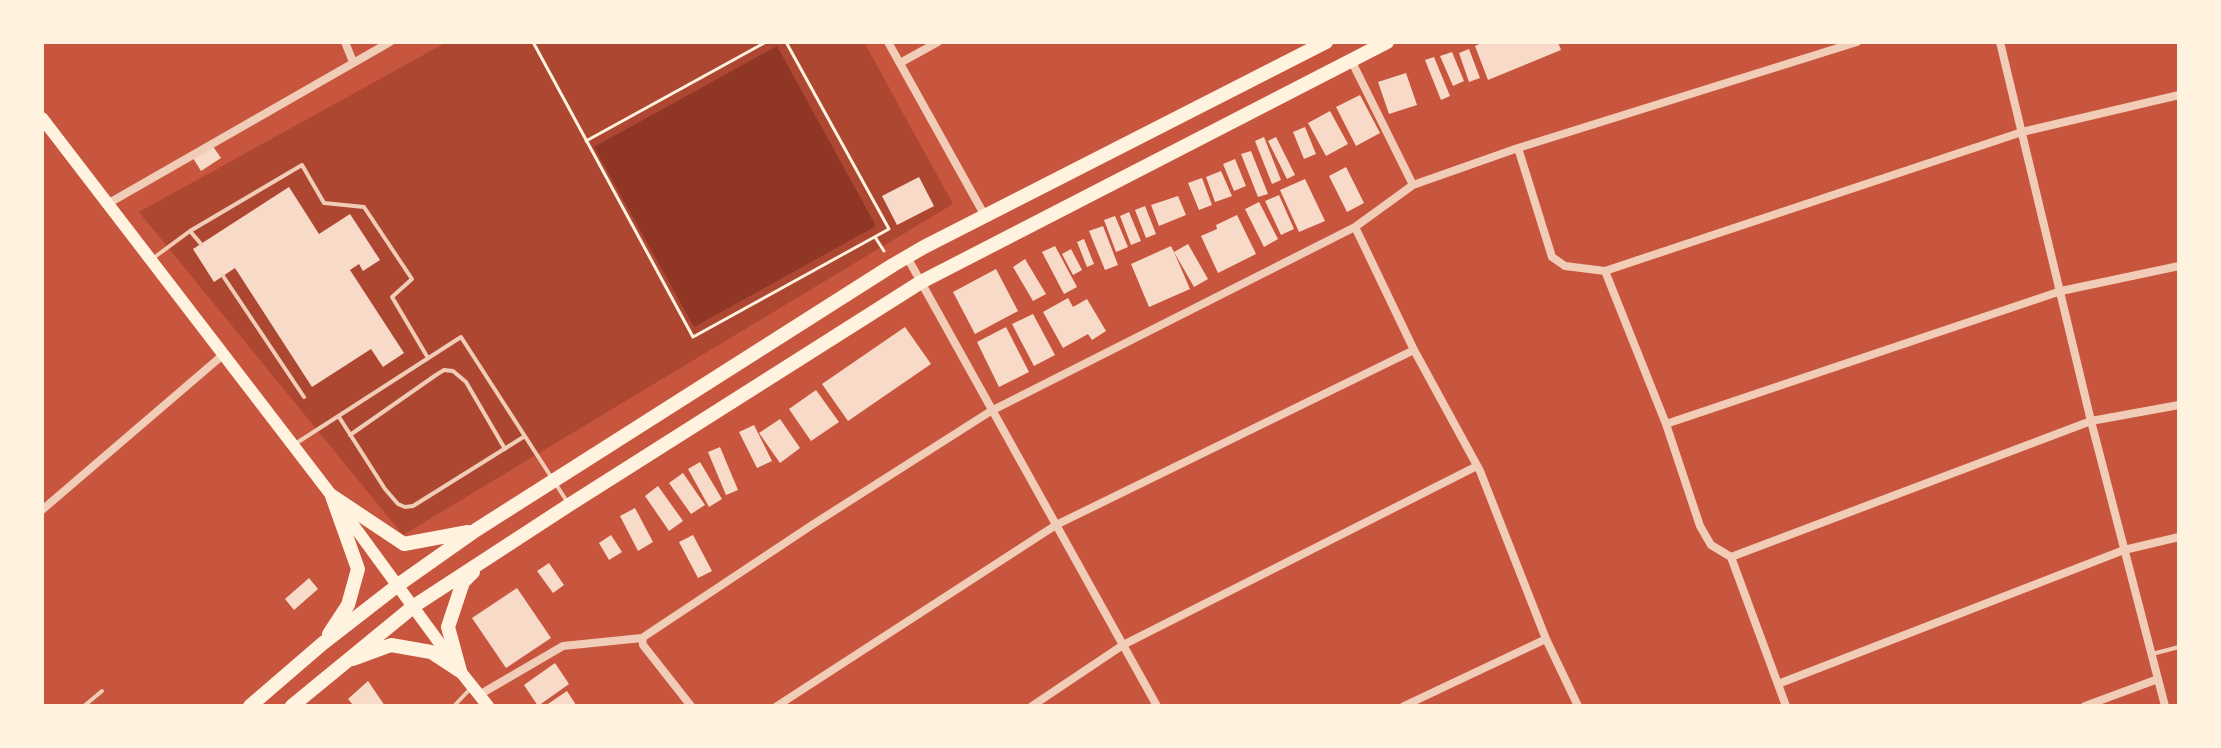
<!DOCTYPE html>
<style>
body{margin:0}
#map{position:relative;width:2221px;height:748px;overflow:hidden;background:#c8553d;font-family:Manrope,sans-serif}
canvas{display:block}
.frame{position:absolute;inset:0;border:44px solid #fff3e0;pointer-events:none}
</style>
<div id="map">
<canvas width="2221" height="748"></canvas>
<div class="frame"></div>
</div>
<script>
const ctx = document.querySelector('canvas').getContext('2d');
ctx.lineJoin = 'round';
function fillPath(path, color) { ctx.fillStyle = color; ctx.fill(path, 'evenodd'); }
const poly = rows => new Path2D(rows.map(r => 'M' + r).join(''));
function strokePath(path, color, width, dash) { ctx.strokeStyle = color; ctx.lineWidth = width; ctx.lineCap = dash ? 'butt' : 'round'; ctx.setLineDash(dash || []); ctx.stroke(path); }
const green = poly([
 [447,42,864,42,953,204,403,535,139,212]
]);
const water = poly([
 [777,46,876,226,694,327,594,147]
]);
const building = poly([
 [1484,42,1558,42,1561,50,1488,80,1475,46],
 [1469,49,1480,78,1469,82,1459,53],
 [1452,52,1464,81,1453,86,1440,56],
 [1434,57,1450,96,1441,100,1425,60],
 [1406,73,1417,105,1389,114,1378,82],
 [1360,95,1380,133,1356,146,1336,107],
 [1330,111,1348,144,1326,156,1308,123],
 [1305,127,1316,154,1304,159,1293,132],
 [1264,137,1281,180,1272,184,1255,141],
 [1276,137,1295,175,1287,179,1268,141],
 [212,145,221,158,201,171,193,158],
 [1251,151,1268,194,1258,197,1241,154],
 [1235,159,1246,186,1234,191,1223,164],
 [1346,167,1364,203,1347,212,1329,176],
 [1221,171,1232,196,1215,202,1206,177],
 [919,177,934,206,897,225,882,196],
 [1202,178,1212,205,1199,210,1188,183],
 [1305,179,1325,221,1299,232,1280,190],
 [289,187,319,234,350,214,380,260,363,271,359,264,350,270,404,353,383,367,371,349,312,387,235,268,214,282,193,249],
 [1279,195,1294,229,1281,235,1265,201],
 [1178,196,1186,215,1159,226,1151,205],
 [1259,202,1278,239,1264,247,1245,209],
 [1145,206,1156,234,1146,238,1135,210],
 [1129,212,1141,241,1131,245,1120,216],
 [1237,215,1256,254,1218,273,1201,236,1217,229,1216,225],
 [1115,216,1128,247,1116,252,1104,220],
 [1103,226,1118,265,1105,270,1089,231],
 [1084,239,1094,264,1087,267,1077,242],
 [1188,244,1208,279,1194,287,1174,252,1190,289,1149,307,1131,264,1171,246,1174,252],
 [1055,246,1077,287,1064,294,1042,252],
 [1071,249,1082,270,1073,275,1062,254],
 [1025,259,1046,294,1033,301,1013,267],
 [996,269,1018,311,975,334,953,292],
 [1068,298,1073,307,1087,299,1106,331,1092,340,1088,334,1063,348,1043,312],
 [1033,314,1055,355,1034,366,1012,324],
 [905,327,931,364,848,421,822,384],
 [1006,327,1029,372,999,387,977,342],
 [816,390,839,422,811,441,789,409],
 [780,419,800,448,780,463,759,433],
 [754,425,772,461,757,468,739,432],
 [720,447,738,490,726,495,708,452],
 [700,462,722,499,709,507,688,469],
 [683,473,705,505,691,514,669,483],
 [658,486,683,521,669,531,645,496],
 [635,508,653,542,638,551,620,516],
 [611,535,622,552,609,560,599,543],
 [693,535,712,571,698,578,679,542],
 [549,563,564,585,553,593,537,571],
 [309,578,318,589,294,610,285,599],
 [517,588,551,638,506,668,472,618],
 [555,663,569,684,538,706,524,685],
 [368,681,385,706,354,706,348,699],
 [567,691,576,705,545,706]
]);
const path = poly([
 [533,42,693,337,889,229,786,42],
 [586,141,766,42],
 [875,237,884,251]
]);
const service = poly([
 [190,231,201,244],
 [152,259,190,231,302,165,324,203,364,207,412,279,392,297,428,358],
 [223,276,304,397],
 [339,417,385,489,398,504,405,507,413,506,525,436],
 [350,435,436,375,444,370,453,371,466,382,505,449],
 [295,444,461,337,568,503],
 [2152,654,2179,647],
 [84,706,102,691],
 [454,706,471,688]
]);
const minor = poly([
 [345,42,353,62],
 [888,42,985,216],
 [2000,42,2091,421,2165,706],
 [1351,60,1413,185],
 [900,63,938,42],
 [1518,148,1552,257,1565,266,1605,271,2022,132,2179,95],
 [109,203,390,42],
 [1355,227,1414,350,1480,471,1546,639,1578,706],
 [907,257,1157,706],
 [1605,271,1666,424,1700,526,1711,545,1731,557,1786,706],
 [1666,424,2061,291,2179,266],
 [42,510,224,354],
 [1731,557,2091,421,2179,405],
 [642,638,812,525,991,411,1355,227,1413,185,1518,148,1857,42],
 [642,638,643,645,691,706],
 [1778,684,2124,550,2179,537],
 [479,695,563,646,642,638],
 [777,706,1056,525,1414,350],
 [1032,706,1123,645,1477,466],
 [1404,706,1546,639],
 [2085,706,2158,679]
]);
const secondary = poly([
 [42,118,332,496,460,671,488,706]
]);
const primary = poly([
 [332,496,404,544,468,532],
 [329,634,348,605,358,569,332,496],
 [353,659,391,645,431,652,460,671],
 [460,671,448,627,463,582,473,572],
 [250,706,322,644,398,585,476,530,893,265,924,247,1326,42],
 [292,706,414,606,569,505,921,282,1387,42]
]);
fillPath(green, '#ae4732');
fillPath(water, '#8f3625');
fillPath(building, '#f7dbc8');
strokePath(path, '#fff3e0', 3);
strokePath(service, '#f1ccb7', 4);
strokePath(minor, '#f1ccb7', 8);
strokePath(secondary, '#fff3e0', 12);
strokePath(primary, '#fff3e0', 14);
</script>
